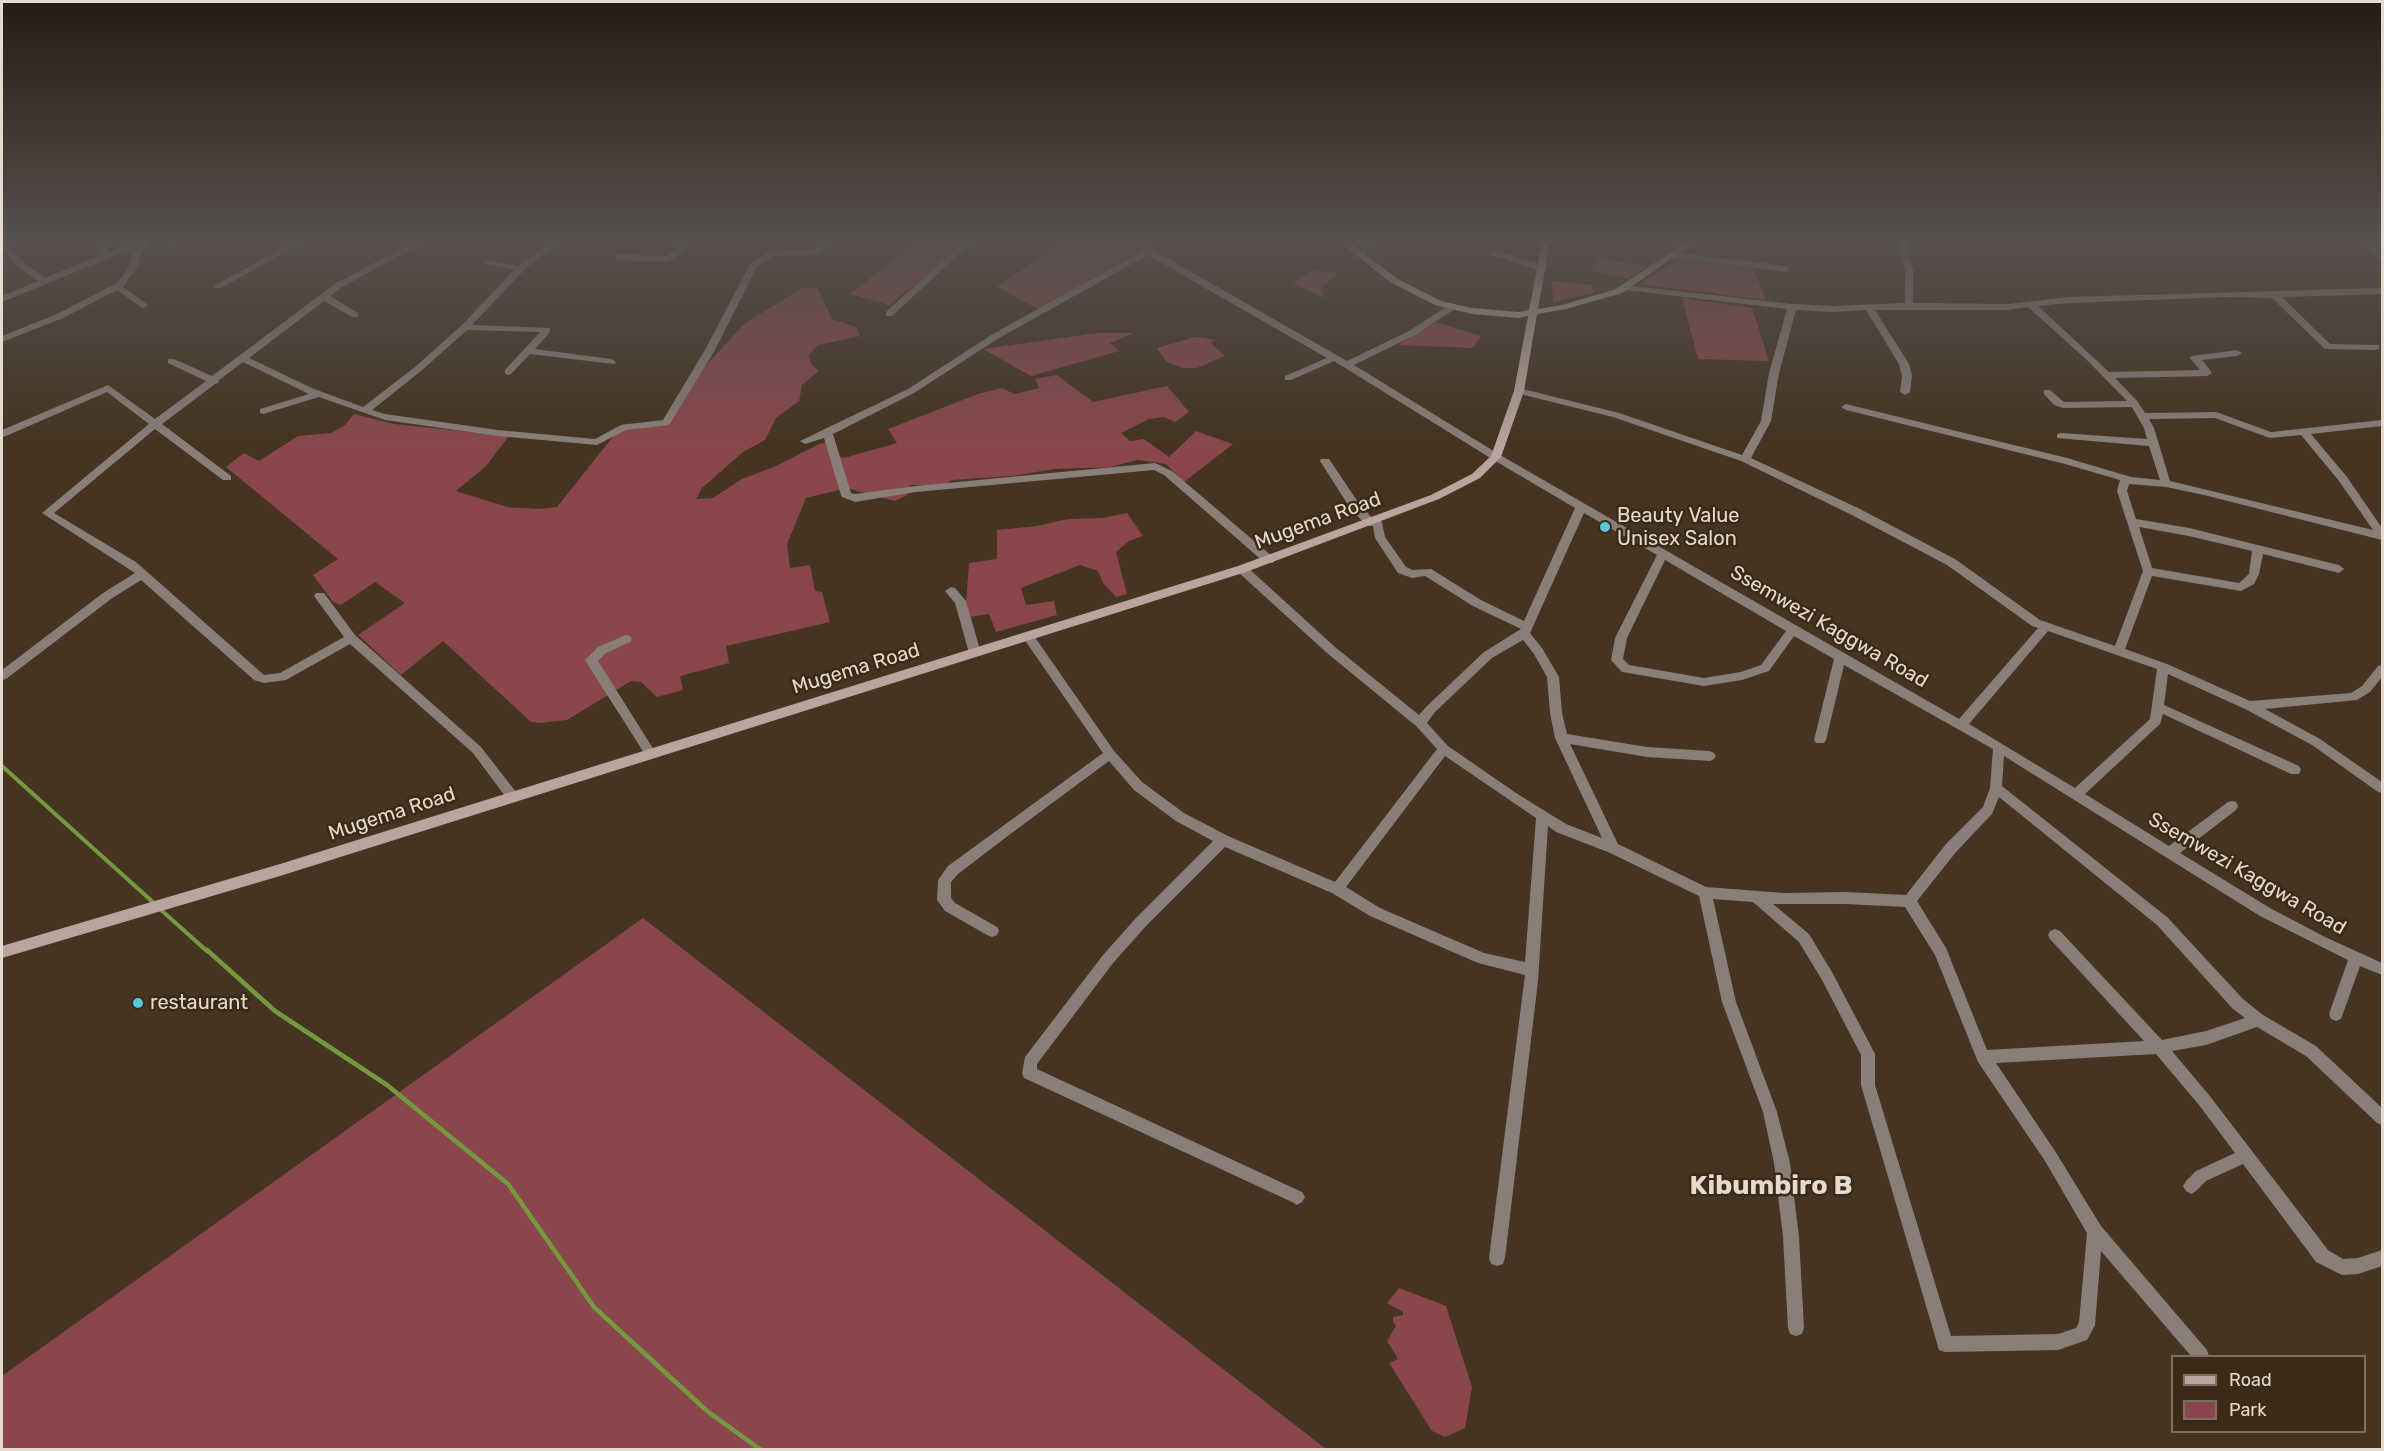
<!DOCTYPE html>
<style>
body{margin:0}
#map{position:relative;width:2384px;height:1451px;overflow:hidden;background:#443421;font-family:Rubik,sans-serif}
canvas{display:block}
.frame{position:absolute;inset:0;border:3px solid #e4dace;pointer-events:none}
.legend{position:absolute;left:2171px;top:1355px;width:195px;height:78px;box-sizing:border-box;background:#3a2a17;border:2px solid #7e7060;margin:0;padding:8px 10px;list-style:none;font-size:18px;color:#e4dace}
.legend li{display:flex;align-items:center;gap:12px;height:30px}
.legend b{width:30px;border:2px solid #7e7060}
</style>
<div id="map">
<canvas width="2384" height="1451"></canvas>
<div class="frame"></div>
<ul class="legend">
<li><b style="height:8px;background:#b9a59d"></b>Road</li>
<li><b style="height:16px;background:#89474c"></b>Park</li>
</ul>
</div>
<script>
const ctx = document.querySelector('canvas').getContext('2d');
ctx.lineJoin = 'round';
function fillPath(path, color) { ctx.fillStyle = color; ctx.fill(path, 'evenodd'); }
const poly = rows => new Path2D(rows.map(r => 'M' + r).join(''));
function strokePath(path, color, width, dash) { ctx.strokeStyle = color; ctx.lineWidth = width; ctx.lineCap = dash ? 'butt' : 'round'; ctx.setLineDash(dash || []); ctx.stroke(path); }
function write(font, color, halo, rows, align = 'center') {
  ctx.font = font + ' Rubik,sans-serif'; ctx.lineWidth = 5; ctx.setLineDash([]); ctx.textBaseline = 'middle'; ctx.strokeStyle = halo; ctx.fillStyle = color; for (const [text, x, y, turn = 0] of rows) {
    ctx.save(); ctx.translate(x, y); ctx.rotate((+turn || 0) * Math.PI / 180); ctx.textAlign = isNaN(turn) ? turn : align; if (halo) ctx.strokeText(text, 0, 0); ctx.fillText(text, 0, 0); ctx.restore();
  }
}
const green = poly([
 [917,242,948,242,963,246,889,305,850,294],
 [1062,242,1122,242,1137,251,1040,310,997,287],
 [1601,258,1648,267,1627,278,1590,271],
 [1682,258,1753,267,1766,300,1639,284],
 [1313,270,1338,273,1321,288,1324,298,1293,283],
 [1551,281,1592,285,1594,293,1554,302],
 [817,287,832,319,856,327,860,336,818,345,809,355,811,364,819,371,802,385,799,401,776,418,765,440,743,452,702,488,696,499,713,498,742,479,776,466,819,444,827,442,832,454,844,458,897,443,888,429,978,394,1002,388,1014,394,1039,388,1035,379,1057,375,1093,402,1167,386,1189,412,1175,422,1164,417,1149,419,1121,433,1130,441,1144,439,1169,457,1196,431,1233,444,1184,482,1166,464,1138,460,1110,467,1055,469,1012,476,952,480,942,486,910,485,907,495,895,501,847,488,806,498,787,544,790,568,810,565,815,591,822,592,830,622,726,646,729,663,680,676,683,690,657,697,641,682,631,681,567,720,541,723,531,722,443,641,401,675,358,635,405,603,375,582,341,605,333,602,313,575,338,559,226,467,244,453,259,461,298,436,331,433,345,425,354,414,394,424,509,436,486,466,456,491,507,507,540,509,557,507,623,424,661,423,691,382,744,324,802,288],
 [1682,298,1752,308,1769,361,1698,359],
 [1436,322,1481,336,1472,348,1398,345],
 [1098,333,1134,333,1110,343,1119,351,1031,376,983,349],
 [1195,337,1218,340,1210,342,1225,356,1197,368,1184,368,1167,362,1157,348],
 [1127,513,1143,536,1129,541,1116,552,1127,594,1116,597,1103,583,1098,571,1080,565,1021,588,1026,605,1054,601,1057,615,996,632,989,614,969,617,966,605,969,563,997,559,997,530,1037,526,1068,519,1103,518],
 [643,918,1326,1449,2,1449,2,1376],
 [1399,1288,1446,1306,1472,1387,1465,1428,1445,1437,1432,1431,1389,1363,1398,1359,1387,1341,1396,1326,1393,1322,1393,1317,1403,1315,1403,1312,1387,1303]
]);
const streamFar1 = poly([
 [2,766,155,904],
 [160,909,208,952]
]);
const stream = poly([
 [207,950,275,1011,387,1085,508,1184,594,1307,707,1411,761,1450]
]);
const street = poly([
 [2,242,5,242,23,262,45,278,103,254,94,242,103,242,110,252,133,242,150,242,140,256,137,267,123,287,148,305,144,308,141,307,117,290,63,318,2,342,2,336,57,314,117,283,129,267,132,256,139,246,2,302,2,296,38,281,17,266,2,249,2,242],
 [168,242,176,242,177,246,170,248,168,242],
 [293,242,304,242,221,288,215,288,214,286,293,242],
 [414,242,425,242,342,287,330,296,358,313,358,317,352,317,324,301,249,358,314,389,363,407,415,367,462,325,514,270,485,264,485,260,518,266,551,242,561,242,527,267,472,325,550,328,550,332,535,349,611,359,616,362,614,364,530,354,511,374,508,375,505,374,505,370,540,332,467,330,421,371,372,410,385,414,498,430,595,439,621,425,663,420,705,350,750,264,769,251,812,250,823,242,833,242,817,255,774,256,757,267,715,350,669,425,626,430,597,445,498,436,385,420,319,397,263,414,260,413,260,409,309,394,243,362,219,380,218,383,215,384,162,424,231,476,231,480,223,480,155,429,54,513,136,562,264,675,280,673,344,637,314,596,316,593,324,593,355,635,481,747,516,792,518,796,516,800,512,801,508,800,473,753,350,644,286,680,264,683,254,680,141,580,111,599,6,679,2,680,2,670,103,593,135,573,42,513,149,424,107,392,6,436,2,437,2,430,108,385,155,419,206,381,168,363,168,359,174,359,212,376,336,283,414,242],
 [680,242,689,242,678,257,666,262,619,260,615,257,619,254,665,256,672,253,680,242],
 [963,242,972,242,892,316,886,316,886,312,963,242],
 [1128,242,1139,242,1347,361,1409,331,1449,305,1455,305,1455,309,1415,335,1354,365,1500,455,1959,719,2038,628,2032,626,1947,565,1852,515,1741,461,1613,417,1516,393,1516,389,1519,388,1619,413,1742,455,1761,421,1769,373,1787,309,1626,290,1623,289,1623,285,1792,304,1833,306,1905,303,1905,270,1898,242,1906,242,1913,270,1913,303,2008,304,2069,297,2382,288,2382,294,2282,297,2330,344,2379,345,2379,349,2376,350,2325,349,2272,298,2228,297,2069,303,2038,306,2109,372,2200,370,2190,358,2192,356,2237,350,2242,353,2237,356,2202,360,2212,373,2207,376,2115,378,2138,402,2145,413,2216,412,2271,432,2382,420,2382,426,2311,434,2347,477,2382,528,2382,540,2204,495,2166,487,2129,484,2127,491,2136,519,2189,528,2339,565,2344,569,2339,573,2263,554,2259,574,2254,584,2241,591,2152,576,2125,649,2167,664,2250,701,2351,693,2362,686,2378,666,2382,665,2382,677,2370,692,2357,700,2265,709,2320,739,2382,782,2382,793,2378,792,2312,745,2245,709,2168,674,2164,705,2299,766,2301,770,2299,774,2291,774,2163,714,2160,724,2085,794,2169,846,2228,802,2232,801,2236,802,2238,806,2236,810,2180,853,2270,908,2325,937,2382,963,2382,975,2360,966,2341,1019,2336,1021,2331,1019,2329,1014,2348,960,2260,916,2004,756,2002,786,2167,917,2243,999,2263,1015,2316,1046,2382,1108,2382,1125,2377,1123,2306,1056,2257,1027,2206,1045,2172,1051,2209,1095,2328,1250,2343,1259,2358,1258,2382,1250,2382,1266,2358,1274,2342,1275,2316,1262,2243,1164,2206,1181,2196,1191,2191,1194,2186,1191,2183,1186,2186,1181,2196,1171,2235,1153,2199,1105,2156,1054,1996,1063,2055,1151,2101,1226,2207,1350,2209,1356,2191,1356,2101,1251,2095,1325,2087,1340,2058,1350,1945,1352,1939,1350,1861,1085,1861,1055,1822,980,1799,942,1753,902,1713,899,1736,1002,1777,1112,1790,1163,1799,1237,1804,1328,1802,1334,1796,1336,1790,1334,1788,1328,1783,1237,1774,1163,1763,1112,1722,1002,1699,896,1608,852,1556,832,1548,826,1538,981,1505,1258,1503,1264,1497,1266,1491,1264,1489,1258,1525,975,1478,963,1370,916,1332,893,1225,847,1146,926,1113,963,1037,1064,1037,1069,1302,1192,1305,1197,1302,1202,1297,1205,1292,1202,1024,1078,1022,1073,1025,1057,1103,955,1136,918,1213,841,1176,821,1134,790,1109,761,1009,835,958,874,951,882,951,898,955,903,997,927,999,931,997,935,992,937,987,935,945,911,937,900,938,880,948,866,1103,753,1024,639,1022,636,1024,633,1032,633,1114,751,1142,782,1184,813,1228,836,1335,882,1437,749,1416,726,1327,653,1238,572,1237,569,1238,566,1246,566,1335,647,1419,715,1427,706,1484,652,1521,629,1473,606,1425,576,1412,578,1398,573,1375,538,1373,526,1367,526,1350,508,1320,461,1321,459,1329,459,1358,502,1373,519,1381,518,1385,537,1406,567,1413,570,1431,569,1481,600,1524,621,1575,508,1492,459,1334,361,1291,380,1285,380,1285,376,1327,358,1148,255,999,338,914,393,833,434,851,493,855,494,916,486,1155,463,1172,471,1273,557,1274,560,1273,563,1265,563,1164,475,1154,470,916,492,855,502,842,497,841,495,824,438,805,444,800,441,908,389,993,334,1142,251,1128,242],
 [2028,307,2088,361,2127,401,2064,402,2050,390,2044,390,2044,394,2054,405,2063,408,2132,407,2144,428,2147,439,2061,433,2057,434,2057,438,2149,446,2160,480,2131,477,2067,458,1846,404,1841,407,1846,410,2065,464,2120,480,2117,491,2143,571,2115,646,2040,620,1955,559,1860,509,1751,458,1771,421,1779,373,1796,310,1833,312,1866,310,1899,364,1902,376,1900,392,1905,395,1910,392,1912,376,1909,364,1875,310,2008,310,2028,307],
 [2215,418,2270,438,2301,435,2339,481,2373,530,2170,481,2154,428,2149,419,2215,418],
 [1584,513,1657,555,1615,638,1611,660,1622,672,1704,686,1742,680,1769,671,1794,636,1834,659,1814,740,1816,743,1824,743,1826,740,1844,665,1993,749,1990,788,1983,807,1946,844,1906,895,1845,892,1784,893,1706,887,1618,844,1570,744,1647,757,1710,761,1714,759,1716,756,1714,753,1710,751,1647,747,1567,734,1562,713,1559,677,1542,648,1530,633,1584,513],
 [2139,527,2189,536,2252,551,2249,574,2239,583,2152,568,2139,527],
 [1665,560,1786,631,1761,665,1741,672,1704,678,1629,665,1623,659,1627,638,1665,560],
 [2048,631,2157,669,2150,719,2075,788,1969,724,2048,631],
 [1523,640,1534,654,1547,677,1550,713,1555,738,1602,838,1566,824,1516,793,1448,746,1427,723,1435,712,1492,658,1523,640],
 [1445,756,1536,818,1525,962,1484,953,1380,908,1346,887,1445,756],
 [1999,797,2157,925,2233,1009,2245,1018,2206,1031,2162,1040,2060,931,2055,929,2050,931,2048,935,2050,939,2144,1041,1987,1050,1946,948,1917,901,1956,852,1992,814,1999,797],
 [1773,904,1845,904,1905,907,1935,955,1978,1062,2045,1161,2087,1233,2079,1322,2076,1328,2058,1334,1951,1336,1875,1085,1875,1054,1832,972,1809,934,1773,904],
 [1366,242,1376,242,1361,256,1355,256,1355,252,1366,242],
 [2363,242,2372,242,2382,252,2382,258,2379,258,2363,242],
 [1495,250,1545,266,1546,268,1542,271,1492,255,1491,253,1495,250],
 [1674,252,1786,266,1790,269,1786,272,1671,257,1671,253,1674,252],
 [951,587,955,588,966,601,981,653,979,656,971,656,969,653,955,603,945,591,951,587],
 [626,635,630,636,632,639,630,642,606,653,598,661,654,750,656,753,654,756,650,758,646,756,585,660,598,647,626,635]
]);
const secondary = poly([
 [1340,242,1350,242,1396,278,1441,301,1472,308,1519,312,1529,310,1542,242,1550,242,1538,309,1562,305,1616,289,1686,242,1696,242,1622,293,1566,309,1537,314,1524,391,1501,457,1480,478,1439,499,1246,572,280,876,2,958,2,946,280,864,1238,566,1431,495,1472,474,1491,456,1514,391,1528,316,1519,318,1472,314,1435,305,1390,282,1340,242]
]);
const markers = [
 [1605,527,6,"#54cade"],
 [138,1003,6,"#54cade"]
];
const poiNames = [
 ["Beauty Value",1617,516],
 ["Unisex Salon",1617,539],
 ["restaurant",150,1003]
];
const streetNames = [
 ["Mugema Road",1318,521,-20],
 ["Ssemwezi Kaggwa Road",1829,627,30],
 ["Mugema Road",856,669,-17],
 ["Mugema Road",392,814,-18],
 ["Ssemwezi Kaggwa Road",2247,874,30]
];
const nearQuarternames = [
 ["Kibumbiro B",1771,1186]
];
fillPath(green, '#89474c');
strokePath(streamFar1, '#76993f', 4);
strokePath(stream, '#76993f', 4.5);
fillPath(street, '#8a7e79');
fillPath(secondary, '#b9a59d');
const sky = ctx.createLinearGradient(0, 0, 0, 445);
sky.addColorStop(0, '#251d12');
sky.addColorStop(0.54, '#56504e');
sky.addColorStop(1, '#56504e00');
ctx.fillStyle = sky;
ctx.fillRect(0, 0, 2384, 445);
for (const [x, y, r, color] of markers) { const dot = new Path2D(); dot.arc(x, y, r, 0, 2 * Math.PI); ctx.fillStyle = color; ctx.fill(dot); strokePath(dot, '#3a2a17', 2); }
write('20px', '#e4dace', '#3a2a17', poiNames, 'left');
write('20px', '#e4dace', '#3a2a17', streetNames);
write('bold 27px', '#e4dace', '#3a2a17', nearQuarternames);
</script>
